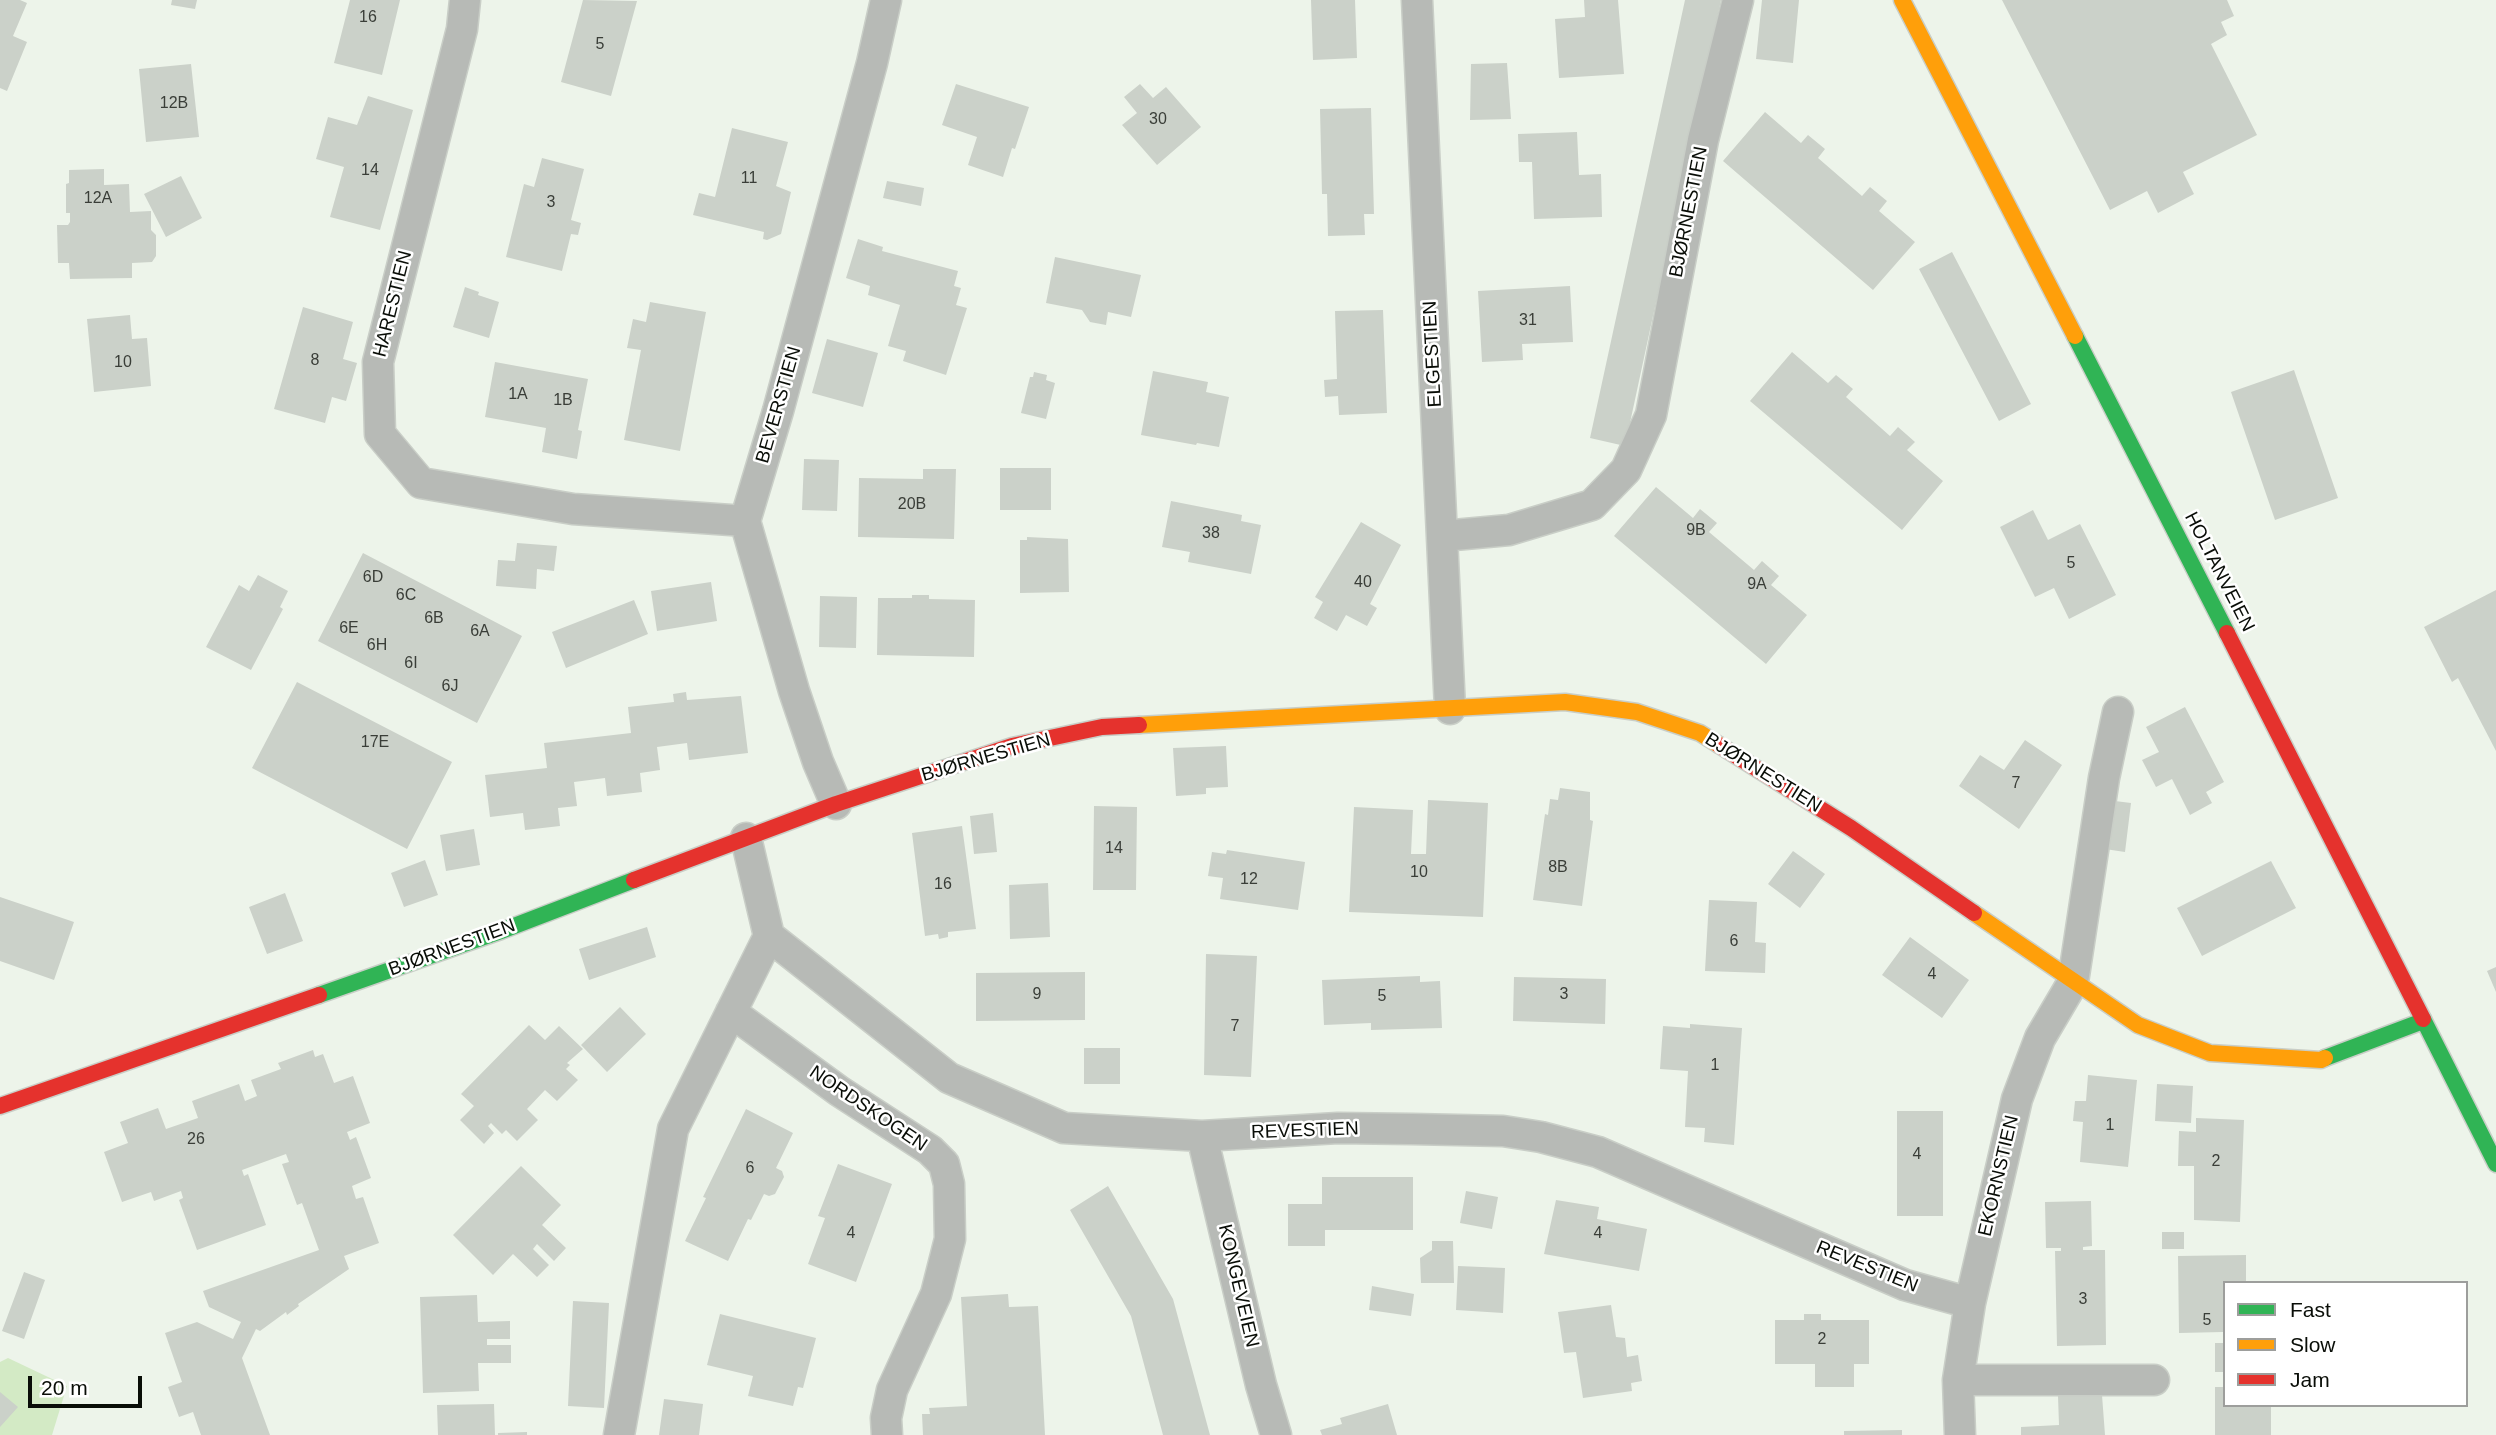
<!DOCTYPE html>
<meta charset="utf-8">
<style>
body{margin:0}
#map{position:relative;width:2496px;height:1435px;overflow:hidden;background:#edf4ea;font-family:Helvetica,sans-serif}
canvas{display:block}
.legend{position:absolute;left:2223px;top:1281px;width:245px;height:126px;box-sizing:border-box;background:#fff;border:2px solid #9d9e9c;margin:0;padding:9px 12px;list-style:none;font-size:21px;color:#090d07}
.legend li{display:flex;align-items:center;gap:14px;height:35px}
.legend b{width:35px;border:2px solid #9d9e9c}
.scale{position:absolute;left:28px;top:1376px;width:114px;height:32px;box-sizing:border-box;border:4px solid #090d07;border-top:0;padding-left:9px;font-size:21px;line-height:24px;white-space:nowrap;color:#090d07;-webkit-text-stroke:5px #fff;paint-order:stroke}
</style>
<div id="map">
<canvas width="2496" height="1435"></canvas>
<ul class="legend">
<li><b style="height:9px;background:#30b455"></b>Fast</li>
<li><b style="height:9px;background:#ff9f0a"></b>Slow</li>
<li><b style="height:9px;background:#e5322d"></b>Jam</li>
</ul>
<div class="scale">20 m</div>
</div>
<script>
const ctx = document.querySelector('canvas').getContext('2d');
ctx.lineJoin = 'round';
function fillPath(path, color) { ctx.fillStyle = color; ctx.fill(path, 'evenodd'); }
const poly = rows => new Path2D(rows.map(r => 'M' + r).join(''));
function strokePath(path, color, width, dash) { ctx.strokeStyle = color; ctx.lineWidth = width; ctx.lineCap = dash ? 'butt' : 'round'; ctx.setLineDash(dash || []); ctx.stroke(path); }
function write(font, color, halo, rows, align = 'center') {
  ctx.font = font + ' Helvetica,sans-serif'; ctx.lineWidth = 5; ctx.setLineDash([]); ctx.textBaseline = 'middle'; ctx.strokeStyle = halo; ctx.fillStyle = color; for (const [text, x, y, turn = 0] of rows) {
    ctx.save(); ctx.translate(x, y); ctx.rotate((+turn || 0) * Math.PI / 180); ctx.textAlign = isNaN(turn) ? turn : align; if (halo) ctx.strokeText(text, 0, 0); ctx.fillText(text, 0, 0); ctx.restore();
  }
}
const green = poly([
 [8,1358,67,1386,52,1435,0,1435,0,1362]
]);
const building = poly([
 [0,0,20,0,27,3,13,36,27,42,7,91,0,88],
 [172,0,197,0,195,9,171,5],
 [350,0,400,0,382,75,334,63],
 [583,0,637,1,611,96,561,82],
 [1311,0,1355,0,1357,58,1313,60],
 [1584,0,1618,0,1624,74,1559,78,1555,19,1585,17],
 [1685,0,1721,0,1625,446,1590,438],
 [1762,0,1799,0,1793,63,1756,59],
 [2002,0,2227,0,2234,16,2221,22,2227,35,2211,44,2257,135,2183,172,2194,194,2158,213,2147,191,2110,210],
 [1507,63,1511,119,1470,120,1471,64],
 [191,64,199,137,146,142,139,69],
 [956,84,1029,107,1015,149,1012,148,1003,177,968,165,977,137,942,125],
 [1140,84,1153,98,1166,87,1201,127,1157,165,1122,125,1137,113,1124,97],
 [368,96,413,110,380,230,330,217,344,167,316,159,328,117,357,125],
 [1371,108,1374,214,1364,214,1365,235,1328,236,1327,194,1322,194,1320,109],
 [1765,112,1801,143,1808,135,1825,149,1818,158,1862,196,1870,187,1887,201,1879,211,1915,242,1873,290,1723,161],
 [732,128,788,142,776,186,791,192,781,234,767,240,763,239,764,232,693,215,699,193,715,197],
 [1577,132,1579,175,1601,174,1602,217,1534,219,1532,162,1519,162,1518,134],
 [542,158,584,169,571,220,581,223,578,235,571,234,562,271,506,257,524,184,534,187],
 [104,169,104,185,129,184,130,212,151,211,151,230,156,235,156,256,152,262,132,263,132,278,70,279,69,263,58,263,57,225,68,225,70,222,70,213,66,213,66,184,69,183,69,170],
 [181,176,202,218,166,237,144,194],
 [887,181,924,188,921,206,883,198],
 [858,239,883,247,882,251,958,271,954,286,961,288,956,305,967,308,946,375,903,361,906,351,888,346,900,305,868,295,870,286,846,278],
 [1952,252,2031,404,1999,421,1919,269],
 [1055,257,1141,275,1131,317,1108,312,1106,325,1090,322,1082,310,1046,303],
 [1570,286,1573,342,1522,344,1523,360,1482,362,1478,291],
 [465,287,479,292,478,295,499,302,489,338,453,327],
 [650,302,706,312,680,451,624,440,641,350,627,348,633,319,646,322],
 [303,307,353,322,343,359,357,363,346,401,332,397,325,423,274,409],
 [1383,310,1387,413,1339,415,1338,396,1325,397,1324,380,1337,379,1335,311],
 [130,315,132,339,147,338,151,386,94,392,87,319],
 [827,339,878,353,863,407,812,393],
 [1792,352,1828,383,1836,375,1853,389,1846,397,1890,436,1898,427,1915,442,1907,450,1943,481,1902,530,1750,401],
 [495,362,588,379,578,430,582,431,577,459,542,452,546,428,485,417],
 [2294,370,2338,498,2275,520,2231,392],
 [1153,371,1208,382,1206,392,1229,397,1219,447,1197,443,1196,445,1141,435],
 [1034,372,1047,375,1046,380,1055,383,1046,419,1021,413,1030,377,1033,377],
 [804,459,839,460,837,511,802,510],
 [1000,468,1051,468,1051,510,1000,510],
 [923,469,956,469,954,539,858,537,859,478,923,479],
 [1656,487,1693,518,1700,509,1717,523,1709,532,1754,570,1762,561,1779,576,1771,585,1807,615,1766,664,1614,536],
 [1171,501,1242,515,1241,521,1261,525,1251,574,1188,562,1190,552,1162,547],
 [2033,510,2048,540,2080,524,2116,595,2069,619,2054,588,2035,597,2000,527],
 [1361,522,1401,545,1370,604,1377,608,1367,626,1346,615,1337,631,1314,618,1323,602,1315,597],
 [1027,537,1068,539,1069,592,1020,593,1020,540,1027,540],
 [517,543,557,546,554,571,537,569,536,589,496,586,498,560,515,561],
 [363,553,522,636,477,723,318,641],
 [258,575,288,591,280,607,283,609,251,670,206,647,239,585,249,591],
 [711,582,717,621,657,631,651,591],
 [2496,590,2496,751,2458,678,2452,682,2424,627],
 [912,595,929,595,929,599,975,600,974,657,877,655,878,598,912,598],
 [820,596,857,597,856,648,819,647],
 [634,600,648,634,566,668,552,632],
 [297,682,452,762,407,849,252,768],
 [686,692,687,700,741,696,748,753,689,760,687,743,657,747,660,770,640,773,642,792,607,796,605,778,574,782,577,806,558,808,560,826,525,830,523,813,490,817,485,775,547,768,544,743,631,733,628,707,674,702,673,694],
 [2185,707,2224,782,2206,792,2212,803,2190,815,2172,779,2156,787,2142,760,2159,752,2146,727],
 [2025,740,2062,765,2019,829,1959,786,1980,755,2004,770],
 [1226,746,1228,787,1206,788,1206,794,1176,796,1173,748],
 [1560,788,1590,792,1590,820,1593,821,1582,906,1533,900,1545,814,1548,815,1550,799,1558,800],
 [1428,800,1488,803,1483,917,1349,912,1354,807,1413,810,1411,854,1426,854],
 [2115,801,2131,803,2125,852,2105,849],
 [1094,806,1137,807,1136,890,1093,890],
 [993,813,997,852,974,854,970,816],
 [962,826,976,929,948,932,948,937,939,939,938,934,925,936,912,833],
 [474,829,480,865,446,871,440,835],
 [1227,850,1305,862,1298,910,1220,899,1223,878,1208,876,1212,852,1226,854],
 [1793,851,1825,874,1800,908,1768,884],
 [425,860,438,895,404,907,391,873],
 [2271,861,2296,908,2202,956,2177,908],
 [1048,883,1050,937,1010,939,1009,885],
 [285,893,303,941,267,954,249,907],
 [0,897,74,922,54,980,0,961],
 [1709,900,1757,902,1755,942,1766,943,1765,973,1705,971],
 [647,927,656,957,589,980,579,949],
 [1910,937,1969,980,1942,1018,1882,975],
 [1206,954,1257,956,1251,1077,1204,1075],
 [2496,967,2496,992,2487,971],
 [1085,972,1085,1020,976,1021,976,973],
 [1420,976,1420,982,1440,981,1442,1028,1371,1030,1371,1023,1324,1025,1322,980],
 [1514,977,1606,979,1605,1024,1513,1021],
 [620,1007,646,1034,607,1072,581,1045],
 [1690,1024,1742,1028,1734,1145,1704,1142,1705,1128,1685,1127,1688,1071,1660,1069,1663,1026,1690,1028],
 [529,1025,545,1040,559,1026,583,1049,567,1063,570,1065,566,1069,578,1080,557,1101,545,1090,527,1109,538,1120,517,1141,506,1130,502,1134,491,1123,488,1126,494,1133,484,1144,460,1120,474,1106,461,1094],
 [1084,1048,1120,1048,1120,1084,1084,1084],
 [313,1050,315,1057,323,1054,334,1083,353,1076,370,1123,347,1132,350,1140,356,1137,371,1178,352,1186,356,1199,363,1197,379,1243,344,1256,349,1269,298,1304,299,1306,287,1315,286,1312,260,1331,256,1329,242,1358,270,1435,201,1435,193,1412,179,1417,168,1387,182,1382,165,1333,197,1322,233,1339,241,1322,209,1307,203,1291,319,1250,302,1203,297,1205,282,1164,289,1162,286,1154,242,1170,244,1176,248,1174,266,1225,197,1250,179,1200,183,1198,181,1191,154,1201,151,1192,122,1202,104,1152,128,1143,120,1122,158,1108,166,1129,198,1118,192,1101,239,1084,245,1101,257,1096,251,1080,281,1069,278,1063],
 [2088,1075,2137,1080,2128,1167,2080,1162,2083,1122,2073,1121,2075,1101,2086,1101],
 [2157,1084,2193,1086,2191,1123,2155,1121],
 [746,1109,793,1133,776,1168,782,1171,784,1177,775,1194,769,1196,764,1194,751,1220,748,1219,728,1261,685,1241,706,1198,703,1197],
 [1897,1111,1943,1111,1943,1216,1897,1216],
 [2196,1118,2244,1120,2240,1222,2194,1220,2194,1166,2178,1166,2179,1131,2196,1132],
 [838,1164,892,1184,856,1282,808,1264,825,1218,818,1216],
 [521,1166,561,1205,542,1225,566,1248,554,1261,537,1244,533,1249,549,1265,537,1277,513,1254,493,1275,453,1235],
 [1322,1177,1413,1177,1413,1230,1325,1230,1325,1246,1288,1246,1288,1204,1322,1204],
 [1108,1186,1173,1299,1210,1435,1163,1435,1131,1316,1070,1210],
 [1466,1191,1498,1197,1492,1229,1460,1223],
 [1556,1200,1599,1207,1597,1219,1647,1229,1639,1271,1544,1254],
 [2091,1201,2092,1246,2083,1247,2083,1250,2105,1250,2106,1345,2057,1346,2055,1251,2061,1251,2061,1248,2046,1248,2045,1202],
 [2162,1232,2184,1232,2184,1249,2162,1249],
 [1432,1241,1453,1241,1454,1283,1421,1283,1420,1258,1432,1250],
 [2246,1255,2246,1283,2225,1283,2223,1332,2179,1333,2178,1256],
 [1458,1266,1505,1268,1503,1313,1456,1310],
 [24,1272,45,1280,24,1339,2,1331],
 [1372,1286,1414,1294,1411,1316,1369,1310],
 [1008,1294,1009,1307,1038,1306,1045,1435,923,1435,922,1414,930,1414,929,1408,967,1406,961,1297],
 [477,1295,478,1322,510,1321,510,1339,487,1339,487,1345,511,1345,511,1363,478,1363,479,1391,423,1393,420,1297],
 [573,1301,609,1303,604,1408,568,1406],
 [1611,1305,1616,1337,1625,1338,1627,1357,1638,1355,1642,1381,1631,1383,1632,1391,1583,1398,1576,1352,1564,1353,1558,1312],
 [720,1314,816,1338,803,1388,798,1387,793,1406,748,1396,753,1376,707,1365],
 [1804,1314,1821,1314,1821,1320,1869,1320,1869,1364,1854,1364,1854,1387,1815,1387,1815,1364,1775,1364,1775,1320,1804,1320],
 [2215,1343,2225,1343,2225,1372,2215,1372],
 [2215,1387,2225,1387,2225,1405,2271,1405,2271,1435,2215,1435],
 [0,1392,18,1407,0,1427],
 [2102,1395,2105,1435,2021,1435,2021,1427,2059,1425,2058,1396],
 [664,1399,703,1404,699,1435,659,1435],
 [494,1404,495,1435,438,1435,437,1405],
 [1388,1404,1397,1435,1322,1435,1320,1430,1342,1424,1340,1418],
 [1902,1430,1902,1435,1844,1435,1844,1431],
 [527,1432,527,1435,498,1435,498,1433]
]);
const street = poly([
 [465,0,462,29,378,362,380,434,421,483,573,509,745,521],
 [1417,0,1450,709],
 [1443,536,1509,530,1592,505,1626,470,1651,415,1703,140,1738,0],
 [836,804,818,762,794,691,745,521,778,411,872,63,886,0],
 [746,838,769,936,949,1078,1064,1128,1202,1136,1338,1128,1412,1129,1503,1131,1541,1137,1598,1152,1905,1285,1970,1303],
 [731,1012,839,1091,930,1150,944,1164,949,1184,950,1239,936,1294,892,1390,886,1418,887,1435],
 [1202,1136,1261,1385,1276,1435],
 [1958,1380,2154,1380],
 [619,1435,673,1129,769,936],
 [1960,1435,1958,1380,1970,1303,2017,1099,2040,1038,2073,982,2104,778,2118,712]
]);
const fast = poly([
 [2075,336,2227,633],
 [319,995,501,931,634,880],
 [2423,1019,2496,1164],
 [2325,1058,2423,1021]
]);
const slow = poly([
 [1902,0,2075,336],
 [1139,725,1565,702,1637,712,1700,733,1719,745],
 [1974,913,2138,1025,2210,1053,2321,1060,2325,1058]
]);
const jam = poly([
 [2227,633,2423,1019],
 [1719,745,1851,828,1974,913],
 [634,880,836,804,1012,746,1102,727,1139,725],
 [0,1106,319,995]
]);
const numberNames = [
 ["16",368,18],
 ["5",600,45],
 ["12B",174,104],
 ["30",1158,120],
 ["14",370,171],
 ["11",749,179],
 ["12A",98,199],
 ["3",551,203],
 ["31",1528,321],
 ["8",315,361],
 ["10",123,363],
 ["1A",518,395],
 ["1B",563,401],
 ["20B",912,505],
 ["9B",1696,531],
 ["38",1211,534],
 ["5",2071,564],
 ["6D",373,578],
 ["40",1363,583],
 ["9A",1757,585],
 ["6C",406,596],
 ["6B",434,619],
 ["6E",349,629],
 ["6A",480,632],
 ["6H",377,646],
 ["6I",411,664],
 ["6J",450,687],
 ["17E",375,743],
 ["7",2016,784],
 ["14",1114,849],
 ["8B",1558,868],
 ["10",1419,873],
 ["12",1249,880],
 ["16",943,885],
 ["6",1734,942],
 ["4",1932,975],
 ["9",1037,995],
 ["3",1564,995],
 ["5",1382,997],
 ["7",1235,1027],
 ["1",1715,1066],
 ["1",2110,1126],
 ["26",196,1140],
 ["4",1917,1155],
 ["2",2216,1162],
 ["6",750,1169],
 ["4",851,1234],
 ["4",1598,1234],
 ["3",2083,1300],
 ["5",2207,1321],
 ["2",1822,1340]
];
const streetNames = [
 ["BJØRNESTIEN",1689,212,-79],
 ["HARESTIEN",393,304,-76],
 ["ELGESTIEN",1433,354,-93],
 ["BEVERSTIEN",779,405,-74],
 ["HOLTANVEIEN",2219,572,63],
 ["BJØRNESTIEN",986,758,-16],
 ["BJØRNESTIEN",1763,773,32],
 ["BJØRNESTIEN",452,948,-20],
 ["NORDSKOGEN",868,1109,34],
 ["REVESTIEN",1305,1131,-2],
 ["EKORNSTIEN",1999,1176,-77],
 ["REVESTIEN",1867,1267,22],
 ["KONGEVEIEN",1238,1286,77]
];
fillPath(green, '#d3eac5');
fillPath(building, '#cbd1c9');
strokePath(street, '#c9cec7', 33);
strokePath(fast, '#c9cec7', 19);
strokePath(slow, '#c9cec7', 19);
strokePath(jam, '#c9cec7', 19);
strokePath(street, '#b7bab6', 30);
strokePath(fast, '#30b455', 16);
strokePath(slow, '#ff9f0a', 16);
strokePath(jam, '#e5322d', 16);
write('16px', '#3a3e38', null, numberNames);
write('19px', '#090d07', '#fff', streetNames);
</script>
